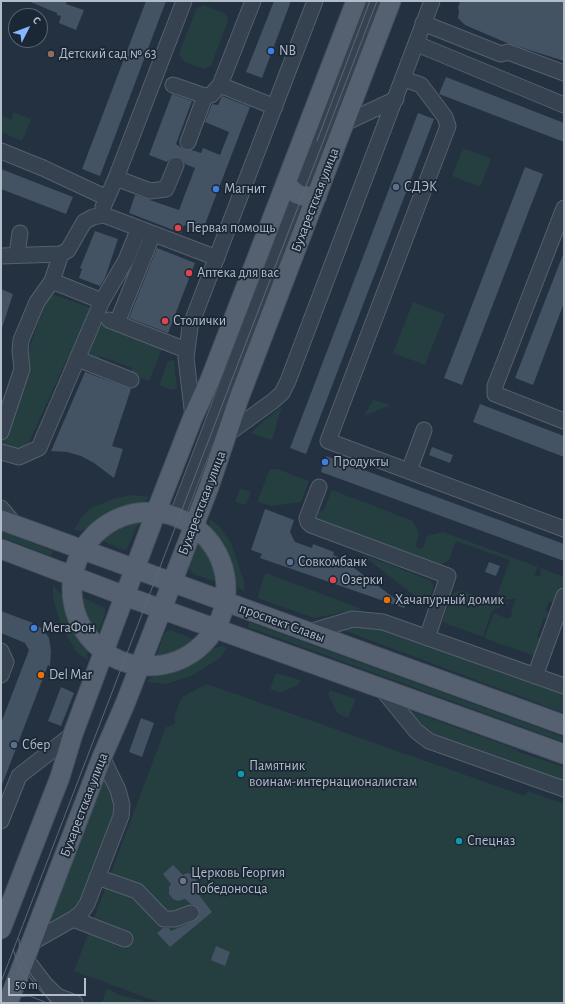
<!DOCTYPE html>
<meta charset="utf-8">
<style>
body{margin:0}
#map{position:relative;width:565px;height:1004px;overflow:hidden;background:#233140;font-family:"Alegreya Sans",sans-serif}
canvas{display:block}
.frame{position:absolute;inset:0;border:2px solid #b3bdca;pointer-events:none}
.north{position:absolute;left:8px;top:8px;width:40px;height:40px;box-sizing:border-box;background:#1c2735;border:1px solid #586371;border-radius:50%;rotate:48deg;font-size:11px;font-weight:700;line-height:16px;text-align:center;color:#b3bdca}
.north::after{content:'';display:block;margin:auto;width:14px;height:18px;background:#84b9ff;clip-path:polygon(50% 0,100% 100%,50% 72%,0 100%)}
.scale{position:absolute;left:8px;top:978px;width:78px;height:18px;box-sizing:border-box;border:2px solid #b3bdca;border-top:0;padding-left:5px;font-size:12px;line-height:14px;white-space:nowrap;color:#b3bdca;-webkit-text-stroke:3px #1c2735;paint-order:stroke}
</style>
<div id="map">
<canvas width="565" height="1004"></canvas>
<div class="frame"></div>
<div class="north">С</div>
<div class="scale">50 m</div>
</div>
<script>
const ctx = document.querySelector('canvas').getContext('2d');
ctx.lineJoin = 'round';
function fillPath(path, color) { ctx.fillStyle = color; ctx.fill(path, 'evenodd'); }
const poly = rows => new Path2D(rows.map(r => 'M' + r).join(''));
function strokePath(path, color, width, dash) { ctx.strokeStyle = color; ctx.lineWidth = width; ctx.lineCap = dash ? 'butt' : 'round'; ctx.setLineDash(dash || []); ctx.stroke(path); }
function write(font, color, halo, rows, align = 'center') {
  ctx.font = font + ' "Alegreya Sans",sans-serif'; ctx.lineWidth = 3.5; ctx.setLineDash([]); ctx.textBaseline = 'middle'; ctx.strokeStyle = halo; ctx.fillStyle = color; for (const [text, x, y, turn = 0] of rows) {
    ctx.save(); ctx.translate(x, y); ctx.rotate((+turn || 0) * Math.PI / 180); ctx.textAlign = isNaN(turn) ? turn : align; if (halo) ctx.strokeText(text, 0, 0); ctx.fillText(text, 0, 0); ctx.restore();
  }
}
const green = poly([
 [204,5,224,13,227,16,228,21,211,66,203,69,183,61,179,54,196,9],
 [14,112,31,119,22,141,1,132,1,115,11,120],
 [463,148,491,159,480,187,452,176],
 [52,294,94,309,76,350,66,361,27,447,22,450,3,445,1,440,19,388,25,359,48,296],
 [413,302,445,314,425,365,393,353],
 [103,325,162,349,149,381,131,374,132,368,100,356,97,364,87,356,99,328],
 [174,360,177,389,172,390,159,385,168,361],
 [373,400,391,405,364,416],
 [282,406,272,440,251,433,260,424],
 [270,469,277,469,309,481,301,502,272,506,257,502],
 [240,488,251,492,246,505,235,502],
 [332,490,413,521,419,533,415,547,422,549,427,536,443,532,538,567,534,575,541,577,540,573,541,568,564,577,564,589,555,603,549,601,545,611,549,612,546,619,544,618,537,637,543,639,537,657,484,638,494,613,508,619,512,616,511,610,516,599,495,600,510,560,456,541,449,560,441,565,436,565,314,519,316,512,323,511],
 [132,495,150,497,143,503,124,507,109,513,82,531,74,530,81,518,90,509,112,499],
 [140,519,127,549,123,550,101,540,107,531,124,522],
 [209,519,220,527,231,543,244,581,244,592,236,585,227,555,210,527],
 [1,531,53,551,51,556,1,537],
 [200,540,208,550,215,565,219,580,217,582,196,575,190,571,189,567],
 [361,554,430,580,434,586,428,605,425,604],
 [265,574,269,574,362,609,314,618,257,598],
 [53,585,62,595,69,620,78,637,87,649,88,660,77,653,61,625,53,597],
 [456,591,466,592,494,602,510,602,492,611,483,637,442,622,452,595],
 [80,596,105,608,105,615,97,635,86,623,78,600],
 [249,622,564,737,564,742,248,627],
 [351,625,383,628,564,693,564,713,343,630,343,629],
 [171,630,193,639,194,643,181,653,155,659,164,634,167,631],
 [223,646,227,648,220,658,191,676,166,684,146,682,155,675,184,667,210,649],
 [276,673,300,680,298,685,280,693,270,689],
 [207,684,525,796,528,791,564,804,564,1003,161,1003,74,971,166,727,175,724,174,716,182,697],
 [330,690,356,699,348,718,338,714,328,694],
 [411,711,518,750,519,752,564,767,564,784,438,738,423,730,409,712],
 [104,779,108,780,114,799,114,814,111,823,79,904,69,915,59,922,54,922,50,915,101,781],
 [108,989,119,995,152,1003,102,1003,106,990]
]);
const building = poly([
 [28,1,67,1,66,4,84,10,76,30,59,23,61,16,57,15,57,13],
 [146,1,166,1,100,176,82,169],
 [274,1,291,1,262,78,246,72],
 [460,1,564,1,564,61,507,43,465,25,458,18,459,10,458,8],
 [446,77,564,123,564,142,439,94],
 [172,94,192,101,176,144,185,150,192,150,201,153,203,148,220,155,229,132,205,122,212,104,218,105,222,96,250,107,202,232,184,225,181,233,129,213,135,195,179,210,195,168,185,164,183,160,179,157,171,158,167,162,149,155],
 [418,113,434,119,306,454,290,448],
 [525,167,543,174,462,385,444,378],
 [1,169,73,197,66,214,1,189],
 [95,231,118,239,105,278,100,286,79,278,82,269,80,268],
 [157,248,195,263,168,333,129,318],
 [564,252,564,303,533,385,515,378],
 [1,289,13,294,2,328,1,328],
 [85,372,131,389,112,446,123,449,114,478,94,463,81,456,67,452,51,451],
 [480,404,564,436,564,457,473,422],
 [432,447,453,455,450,463,429,455],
 [326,456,564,544,564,561,321,472],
 [265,509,294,520,290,532,295,542,312,548,313,544,334,552,333,555,338,557,337,560,350,565,405,606,404,608,260,558,262,554,251,550],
 [489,562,500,566,496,576,485,572],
 [1,611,33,623,43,629,49,638,51,651,50,666,48,665,2,785,1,723,29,650,25,643,1,633],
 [61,687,74,693,61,726,48,721],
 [141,718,154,723,142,757,129,752],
 [173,865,183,875,187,873,192,874,196,879,196,891,212,912,170,947,157,933,163,928,169,928,171,931,194,921,200,914,196,906,191,904,185,899,178,901,173,899,169,894,169,887,171,884,163,874],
 [216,946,230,952,225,966,211,960]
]);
const minor = poly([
 [423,23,501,54,508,52,564,73],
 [417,44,564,105],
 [404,79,421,85,445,117,448,126,328,441,564,529],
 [173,85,205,96,211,95,220,85,253,1],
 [220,85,275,107],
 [345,123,396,99],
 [188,142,205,96],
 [1,151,43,168,107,198],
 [116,178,150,191,166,189,176,165],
 [103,207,116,178,184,1],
 [564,208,495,386,495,394,564,421],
 [17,254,20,233],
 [1,256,61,254,68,250,84,222,93,217,104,215,217,258],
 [102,301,126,260,139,228],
 [109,320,186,350],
 [117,323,153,234],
 [78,359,131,380],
 [193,417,186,358,190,327,315,1],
 [1,432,22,369,20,350,21,340,37,302,52,281,61,254],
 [229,433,273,401,282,393,288,381,432,1],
 [1,452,19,457,39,448,102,301,52,281],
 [409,471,424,430],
 [319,487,307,518,308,522,311,525,448,576,427,638],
 [1,508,16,526],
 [176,519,374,1],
 [309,632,353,619,383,622,564,686],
 [1,651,6,662,1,675],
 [535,676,564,596],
 [381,688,416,731,429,741,564,789],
 [1,821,19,776,73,734],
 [97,877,137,891,164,919,175,919,191,913],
 [73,919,125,939],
 [29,944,73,919,81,913,87,904,121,816,122,805,118,790,102,757],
 [25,958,45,984,57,996,75,1003]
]);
const major = poly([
 [286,184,297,194,303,196,317,196],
 '72 589a77 77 0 1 1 154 0a77 77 0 1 1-154 0Z',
 [1,520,564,725],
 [1,549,125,596,564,754],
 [1,929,60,777,73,734,156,512,193,417,210,380,356,1],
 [8,1003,102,757,125,704,209,487,239,398,391,1]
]);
const tram = poly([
 [317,141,370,1],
 [19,939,20,953,23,963,51,1003],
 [13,949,20,970,28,981],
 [1,982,377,1],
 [1,1001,16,997,30,996,47,1003]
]);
const markers = [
 [271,51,4,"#3f7fe0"],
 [51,54,4,"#8d6e63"],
 [396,187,4,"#5c6f8a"],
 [216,189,4,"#3f7fe0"],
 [178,228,4,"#e0444e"],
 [189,273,4,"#e0444e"],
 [165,321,4,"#e0444e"],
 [325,462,4,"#3f7fe0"],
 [290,562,4,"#5c6f8a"],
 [333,580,4,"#e0444e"],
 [387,600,4,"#e8710a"],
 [34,628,4,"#3f7fe0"],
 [41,675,4,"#e8710a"],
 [14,745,4,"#5c6f8a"],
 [241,774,4,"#0f9aa8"],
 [459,841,4,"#0f9aa8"],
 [183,881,4,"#6b7280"]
];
const poiNames = [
 ["NB",279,51],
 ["Детский сад № 63",59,54],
 ["СДЭК",404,187],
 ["Магнит",224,189],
 ["Первая помощь",186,228],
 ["Аптека для вас",197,273],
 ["Столички",173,321],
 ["Продукты",333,462],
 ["Совкомбанк",298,562],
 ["Озерки",341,580],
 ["Хачапурный домик",395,600],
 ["МегаФон",42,628],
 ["Del Mar",49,675],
 ["Сбер",22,745],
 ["Памятник",249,766],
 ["воинам-интернационалистам",249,782],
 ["Спецназ",467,841],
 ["Церковь Георгия",191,873],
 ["Победоносца",191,889]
];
const streetNames = [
 ["Бухарестская улица",315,200,-69],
 ["Бухарестская улица",202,503,-69],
 ["проспект Славы",282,623,20],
 ["Бухарестская улица",84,805,-69]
];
fillPath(green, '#253f41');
fillPath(building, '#435364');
strokePath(minor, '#55606d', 17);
strokePath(major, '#434e5c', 21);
strokePath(minor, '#374250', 15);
strokePath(major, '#556170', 19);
strokePath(tram, '#596777', 1);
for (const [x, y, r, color] of markers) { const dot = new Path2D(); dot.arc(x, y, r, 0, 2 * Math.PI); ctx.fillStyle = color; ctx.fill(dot); strokePath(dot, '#1c2735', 1.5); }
write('14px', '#b3bdca', '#1c2735', poiNames, 'left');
write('14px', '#b3bdca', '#1c2735', streetNames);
</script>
